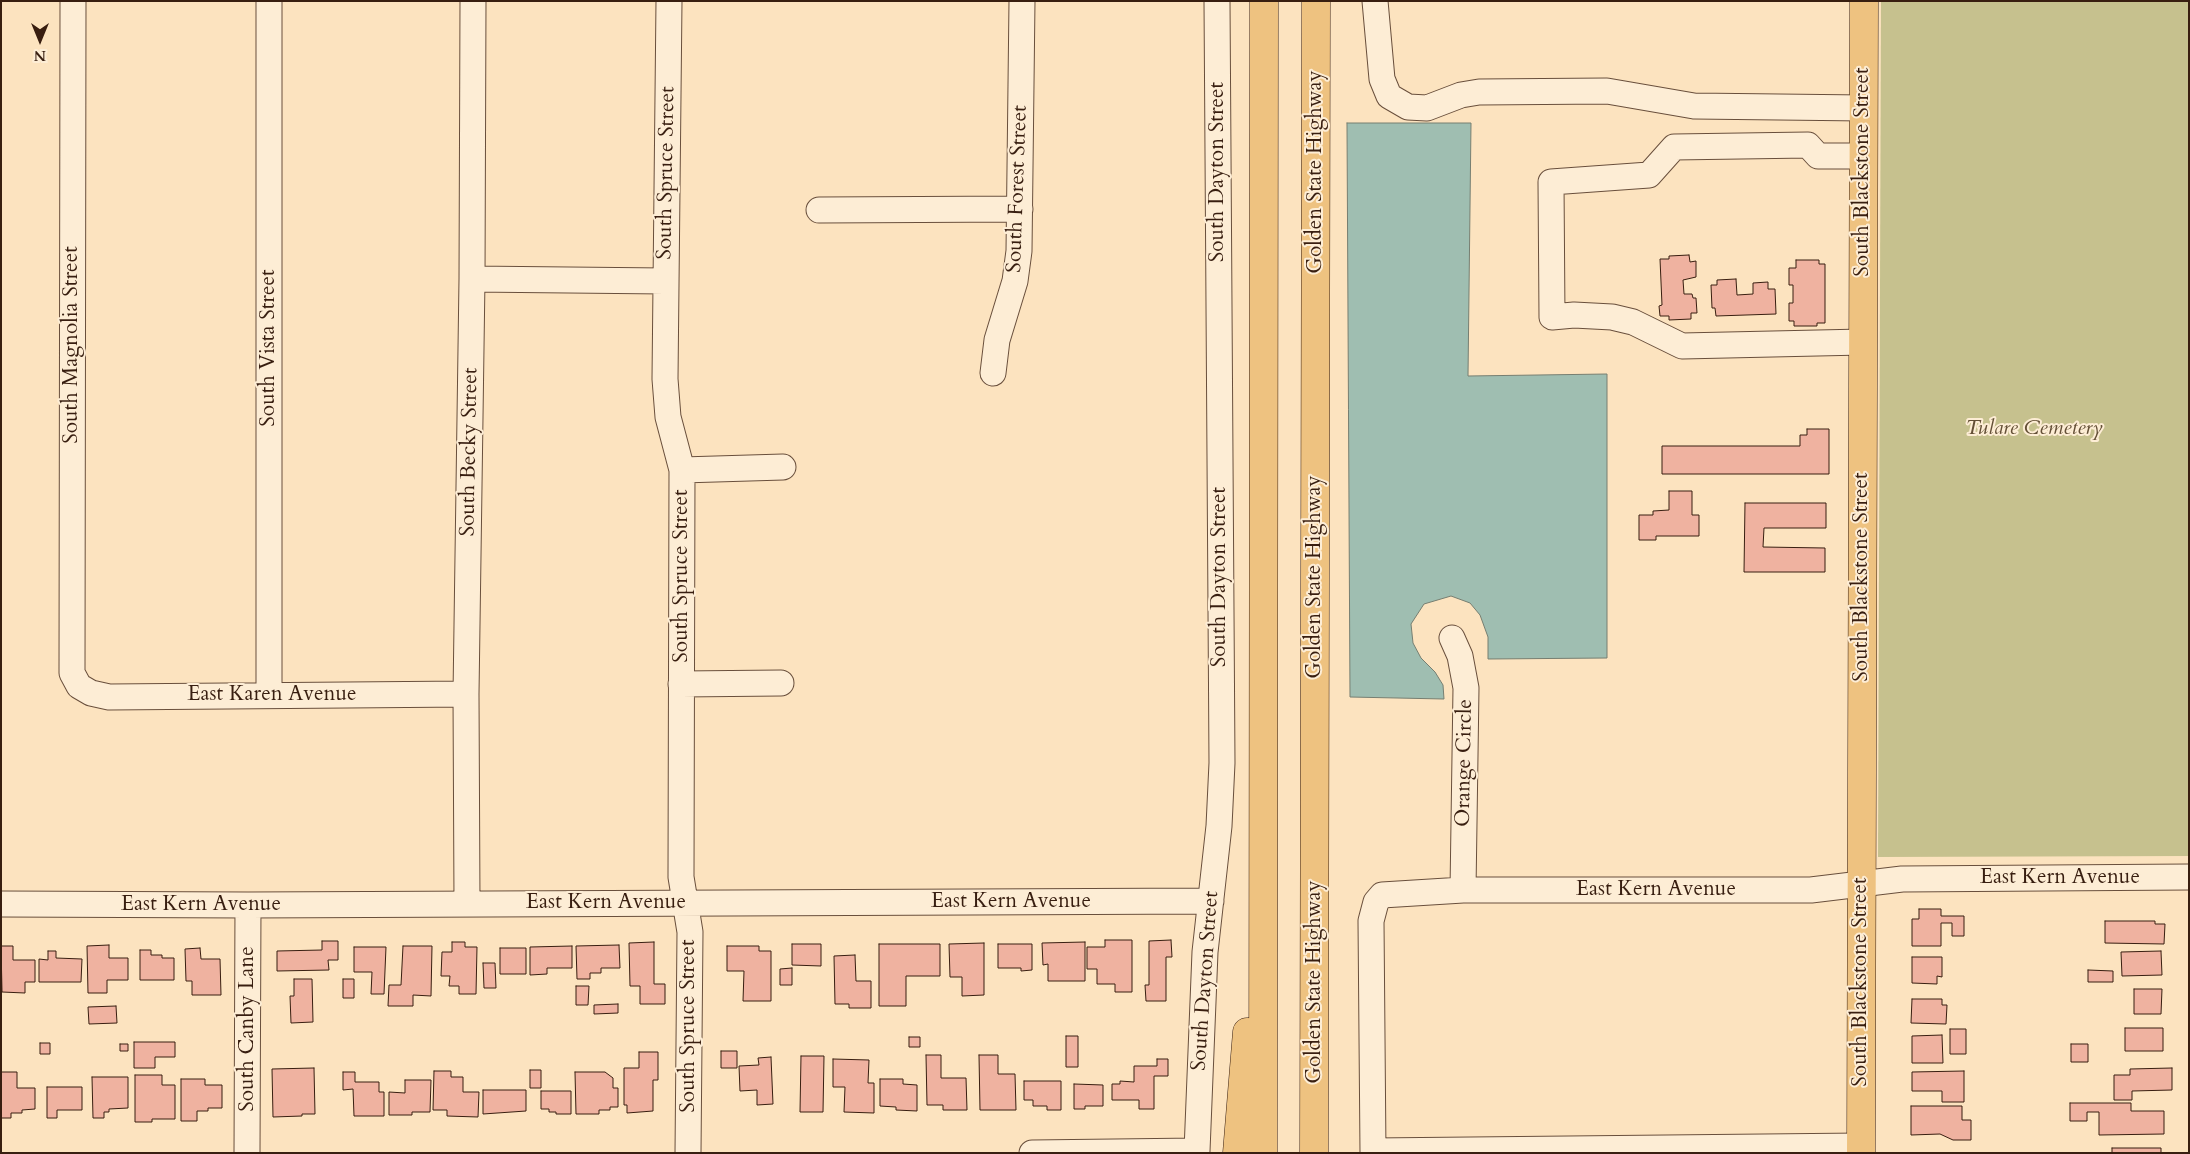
<!DOCTYPE html>
<style>
body{margin:0}
#map{position:relative;width:2190px;height:1154px;overflow:hidden;background:#fce3bf;font-family:Cardo,serif}
canvas{display:block}
.frame{position:absolute;inset:0;border:2px solid #381e10;pointer-events:none}
.north{position:absolute;left:15px;top:15px;width:50px;height:50px;-webkit-text-stroke:4px #fdedd5;paint-order:stroke;rotate:180deg;font-size:14px;font-weight:700;line-height:20px;text-align:center;color:#381e10}
.north::after{content:'';display:block;margin:auto;width:18px;height:22px;background:#381e10;clip-path:polygon(50% 0,100% 100%,50% 72%,0 100%)}
</style>
<div id="map">
<canvas width="2190" height="1154"></canvas>
<div class="frame"></div>
<div class="north">N</div>
</div>
<script>
const ctx = document.querySelector('canvas').getContext('2d');
ctx.lineJoin = 'round';
function fillPath(path, color) { ctx.fillStyle = color; ctx.fill(path, 'evenodd'); }
const poly = rows => new Path2D(rows.map(r => 'M' + r).join(''));
function strokePath(path, color, width, dash) { ctx.strokeStyle = color; ctx.lineWidth = width; ctx.lineCap = dash ? 'butt' : 'round'; ctx.setLineDash(dash || []); ctx.stroke(path); }
function write(font, color, halo, rows, align = 'center') {
  ctx.font = font + ' Cardo,serif'; ctx.lineWidth = 4; ctx.setLineDash([]); ctx.textBaseline = 'middle'; ctx.strokeStyle = halo; ctx.fillStyle = color; for (const [text, x, y, turn = 0] of rows) {
    ctx.save(); ctx.translate(x, y); ctx.rotate((+turn || 0) * Math.PI / 180); ctx.textAlign = isNaN(turn) ? turn : align; if (halo) ctx.strokeText(text, 0, 0); ctx.fillText(text, 0, 0); ctx.restore();
  }
}
const green = poly([
 [1881,1,2189,1,2189,856,1878,857]
]);
const water = poly([
 [1347,123,1471,123,1468,376,1607,374,1607,658,1488,659,1488,637,1480,615,1470,603,1451,596,1424,604,1411,624,1413,643,1421,658,1435,672,1443,685,1444,699,1350,697,1347,123]
]);
const building = poly([
 [1689,255,1690,262,1696,261,1696,277,1683,280,1684,294,1692,294,1693,298,1696,298,1697,313,1691,313,1691,319,1669,320,1669,316,1660,316,1659,306,1662,305,1660,259,1669,259,1669,256,1689,255],
 [1796,260,1819,260,1819,264,1825,264,1825,323,1817,323,1817,326,1794,326,1794,321,1789,321,1789,303,1793,303,1793,285,1789,285,1789,268,1796,268,1796,260],
 [1736,279,1737,295,1753,294,1753,283,1768,282,1768,289,1775,289,1776,314,1716,316,1715,308,1712,308,1711,285,1717,285,1717,280,1736,279],
 [1807,429,1829,429,1829,474,1662,474,1662,446,1800,446,1800,435,1807,435,1807,429],
 [1669,491,1692,491,1692,515,1699,515,1699,536,1656,536,1656,540,1639,540,1639,515,1653,515,1653,511,1669,510,1669,491],
 [1745,503,1826,503,1826,528,1764,528,1763,547,1825,548,1825,572,1744,572,1745,503],
 [1919,909,1941,909,1941,916,1964,916,1964,936,1952,936,1952,923,1941,923,1941,946,1912,946,1912,919,1919,919,1919,909],
 [2105,921,2155,921,2155,924,2165,924,2164,944,2105,943,2105,921],
 [1105,940,1132,940,1132,992,1115,992,1115,984,1097,984,1097,969,1087,969,1087,947,1105,947,1105,940],
 [1171,940,1172,957,1166,957,1166,1001,1146,1001,1145,985,1149,985,1149,941,1171,940],
 [322,941,338,941,338,960,328,960,329,970,277,971,277,951,322,950,322,941],
 [452,942,465,942,465,947,477,947,476,994,459,994,459,986,449,986,450,976,441,976,442,952,452,952,452,942],
 [654,942,654,984,665,984,665,1004,640,1004,640,986,630,986,629,943,654,942],
 [1085,942,1085,981,1048,981,1048,964,1043,965,1042,943,1085,942],
 [984,943,984,995,962,996,962,977,950,977,949,944,984,943],
 [792,944,821,944,821,966,792,965,792,944],
 [879,944,940,944,940,976,906,976,906,1006,879,1006,879,944],
 [998,944,1032,944,1032,970,1021,971,1021,968,998,968,998,944],
 [109,945,109,958,128,958,128,980,107,980,107,993,88,993,87,946,109,945],
 [619,945,620,968,601,968,601,973,590,973,590,979,577,979,576,946,619,945],
 [1,946,13,946,13,960,35,960,35,982,25,982,25,993,2,992,1,946],
 [403,946,432,946,431,996,413,995,413,1006,388,1006,389,985,401,985,403,946],
 [572,946,572,968,547,968,547,974,530,975,530,947,572,946],
 [727,946,759,946,759,951,771,951,771,1001,743,1001,744,971,727,971,727,946],
 [354,947,386,947,384,994,371,994,372,972,354,972,354,947],
 [200,948,201,959,220,959,221,995,192,995,192,981,186,981,185,949,200,948],
 [500,948,526,948,526,974,500,974,500,948],
 [140,950,151,950,151,955,162,955,162,958,174,958,174,980,140,980,140,950],
 [48,951,56,951,56,958,82,959,81,982,39,982,39,959,48,960,48,951],
 [2161,951,2162,975,2122,976,2121,952,2161,951],
 [855,955,856,981,871,981,871,1008,849,1008,849,1004,835,1004,834,956,855,955],
 [1912,957,1942,957,1942,977,1937,976,1937,984,1912,983,1912,957],
 [483,963,495,963,496,988,484,988,483,963],
 [792,968,792,985,780,985,780,969,792,968],
 [2088,970,2113,971,2113,982,2088,982,2088,970],
 [294,979,312,979,313,1022,291,1023,290,996,294,996,294,979],
 [343,979,354,979,354,998,343,998,343,979],
 [576,986,589,986,588,1005,576,1005,576,986],
 [2134,989,2162,989,2161,1014,2134,1014,2134,989],
 [1912,999,1942,999,1942,1005,1947,1005,1946,1024,1911,1023,1912,999],
 [618,1004,618,1013,594,1014,594,1005,618,1004],
 [116,1006,117,1023,89,1024,88,1007,116,1006],
 [2125,1028,2163,1028,2163,1051,2125,1051,2125,1028],
 [1950,1029,1966,1029,1966,1054,1950,1054,1950,1029],
 [1942,1035,1943,1063,1912,1063,1912,1036,1942,1035],
 [1066,1036,1078,1036,1078,1067,1066,1067,1066,1036],
 [909,1037,920,1037,920,1047,909,1047,909,1037],
 [134,1042,175,1042,175,1057,155,1057,155,1068,134,1068,134,1042],
 [40,1043,50,1043,50,1054,40,1054,40,1043],
 [120,1044,128,1044,128,1051,120,1051,120,1044],
 [2071,1044,2088,1044,2088,1062,2071,1062,2071,1044],
 [721,1051,737,1051,737,1068,721,1068,721,1051],
 [639,1052,658,1052,658,1080,653,1080,653,1111,627,1113,627,1105,624,1105,624,1068,639,1068,639,1052],
 [926,1055,941,1055,941,1078,966,1078,967,1110,943,1110,943,1105,927,1105,926,1055],
 [979,1055,998,1055,998,1074,1015,1074,1016,1110,980,1110,979,1055],
 [801,1056,824,1056,823,1112,800,1112,801,1056],
 [771,1057,773,1104,757,1105,757,1090,740,1091,739,1066,759,1065,758,1058,771,1057],
 [833,1059,869,1060,868,1083,874,1083,874,1113,844,1112,845,1087,833,1087,833,1059],
 [1157,1059,1168,1059,1168,1076,1154,1076,1154,1109,1139,1109,1139,1100,1112,1100,1112,1084,1120,1084,1120,1081,1134,1082,1134,1066,1157,1066,1157,1059],
 [314,1068,315,1114,302,1114,302,1116,273,1117,272,1069,314,1068],
 [2172,1068,2172,1090,2132,1091,2132,1100,2114,1100,2114,1075,2130,1075,2130,1069,2172,1068],
 [530,1070,541,1070,541,1088,530,1088,530,1070],
 [434,1071,451,1071,451,1077,463,1077,463,1092,479,1092,478,1117,447,1116,447,1110,433,1110,434,1071],
 [1964,1071,1964,1102,1942,1102,1942,1091,1912,1091,1912,1072,1964,1071],
 [1,1072,17,1072,17,1088,35,1088,35,1109,22,1110,22,1113,11,1113,11,1118,1,1118,1,1072],
 [343,1072,355,1072,355,1082,379,1082,379,1092,384,1092,384,1116,354,1116,353,1089,343,1090,343,1072],
 [575,1072,605,1072,613,1078,613,1088,618,1088,618,1107,610,1107,610,1110,599,1110,599,1114,576,1114,575,1072],
 [135,1075,162,1075,162,1085,175,1085,175,1119,152,1119,152,1122,135,1122,135,1075],
 [92,1077,128,1077,128,1108,109,1109,109,1112,104,1112,104,1118,93,1118,92,1077],
 [181,1079,205,1079,205,1085,222,1085,222,1108,208,1108,208,1111,197,1111,197,1121,181,1121,181,1079],
 [880,1079,903,1079,903,1084,917,1085,917,1111,896,1110,896,1107,880,1106,880,1079],
 [405,1080,431,1080,430,1112,412,1112,412,1115,389,1115,389,1092,405,1093,405,1080],
 [1024,1081,1061,1081,1061,1110,1047,1110,1047,1106,1033,1106,1033,1100,1024,1100,1024,1081],
 [1074,1084,1103,1085,1103,1106,1085,1106,1085,1109,1074,1109,1074,1084],
 [47,1087,82,1087,82,1110,57,1110,57,1118,47,1118,47,1087],
 [483,1090,526,1090,526,1111,483,1114,483,1090],
 [541,1091,571,1091,571,1114,556,1114,556,1112,549,1112,549,1109,541,1109,541,1091],
 [2070,1103,2131,1103,2131,1111,2164,1111,2164,1134,2099,1135,2099,1112,2087,1112,2087,1121,2070,1121,2070,1103],
 [1911,1106,1962,1106,1962,1120,1971,1120,1971,1140,1953,1140,1940,1134,1911,1135,1911,1106],
 [2112,1148,2161,1148,2161,1153,2112,1153,2112,1148]
]);
const minor = poly([
 [73,1,72,673,79,686,91,693,109,697,466,694],
 [669,1,665,379,668,417,682,470,681,877,690,932,688,1153],
 [1375,1,1382,79,1389,96,1408,107,1427,108,1461,95,1479,92,1607,91,1694,106,1864,108],
 [819,210,1020,209],
 [472,279,665,281],
 [1863,342,1682,346,1633,322,1612,317,1574,315,1552,317,1551,182,1649,175,1674,147,1808,145,1818,156,1863,156],
 [993,373,997,340,1015,281,1019,251,1022,1],
 [682,470,783,467],
 [1452,638,1460,656,1466,688,1463,890],
 [681,684,781,683],
 [269,695,269,1],
 [467,903,466,694,472,279,473,1],
 [1,904,248,905,1211,901],
 [1373,1151,1861,1146],
 [247,1153,248,905],
 [1032,1153,1197,1151,1205,952,1219,826,1222,763,1217,1],
 [1373,1153,1371,921,1376,902,1382,895,1463,890,1811,890,1902,879,2189,877]
]);
const major = poly([
 [1861,1153,1864,1]
]);
const highway = poly([
 [1237,1153,1247,1032],
 [1263,1153,1264,1],
 [1314,1153,1316,1]
]);
const streetNames = [
 ["South Dayton Street",1218,172,-90],
 ["Golden State Highway",1316,172,-90],
 ["South Blackstone Street",1863,172,-90],
 ["South Spruce Street",667,173,-89],
 ["South Forest Street",1018,189,-88],
 ["South Magnolia Street",72,345,-90],
 ["South Vista Street",269,348,-90],
 ["South Becky Street",470,452,-89],
 ["South Spruce Street",682,576,-90],
 ["South Dayton Street",1220,577,-90],
 ["Golden State Highway",1315,577,-90],
 ["South Blackstone Street",1862,577,-90],
 ["East Karen Avenue",272,695],
 ["Orange Circle",1465,763,-89],
 ["East Kern Avenue",2060,878],
 ["East Kern Avenue",1656,890],
 ["East Kern Avenue",1011,902],
 ["East Kern Avenue",606,903],
 ["East Kern Avenue",201,905],
 ["South Dayton Street",1206,981,-86],
 ["Golden State Highway",1315,982,-90],
 ["South Blackstone Street",1861,982,-90],
 ["South Spruce Street",689,1026,-90],
 ["South Canby Lane",248,1029,-90]
];
const parkNames = [
 ["Tulare Cemetery",2034,429]
];
fillPath(green, '#c6c18e');
fillPath(water, '#9fbeb1');
strokePath(water, '#767e71', 1);
fillPath(building, '#efb2a0');
strokePath(building, '#381e10', 1);
strokePath(minor, '#694f3c', 27);
strokePath(major, '#381e10', 29);
strokePath(highway, '#381e10', 29);
strokePath(minor, '#fdedd5', 25);
strokePath(major, '#eec280', 28);
strokePath(highway, '#eec280', 28);
write('21px', '#381e10', '#fdedd5', streetNames);
write('italic 21px', '#634f36', '#fdedd5', parkNames);
</script>
